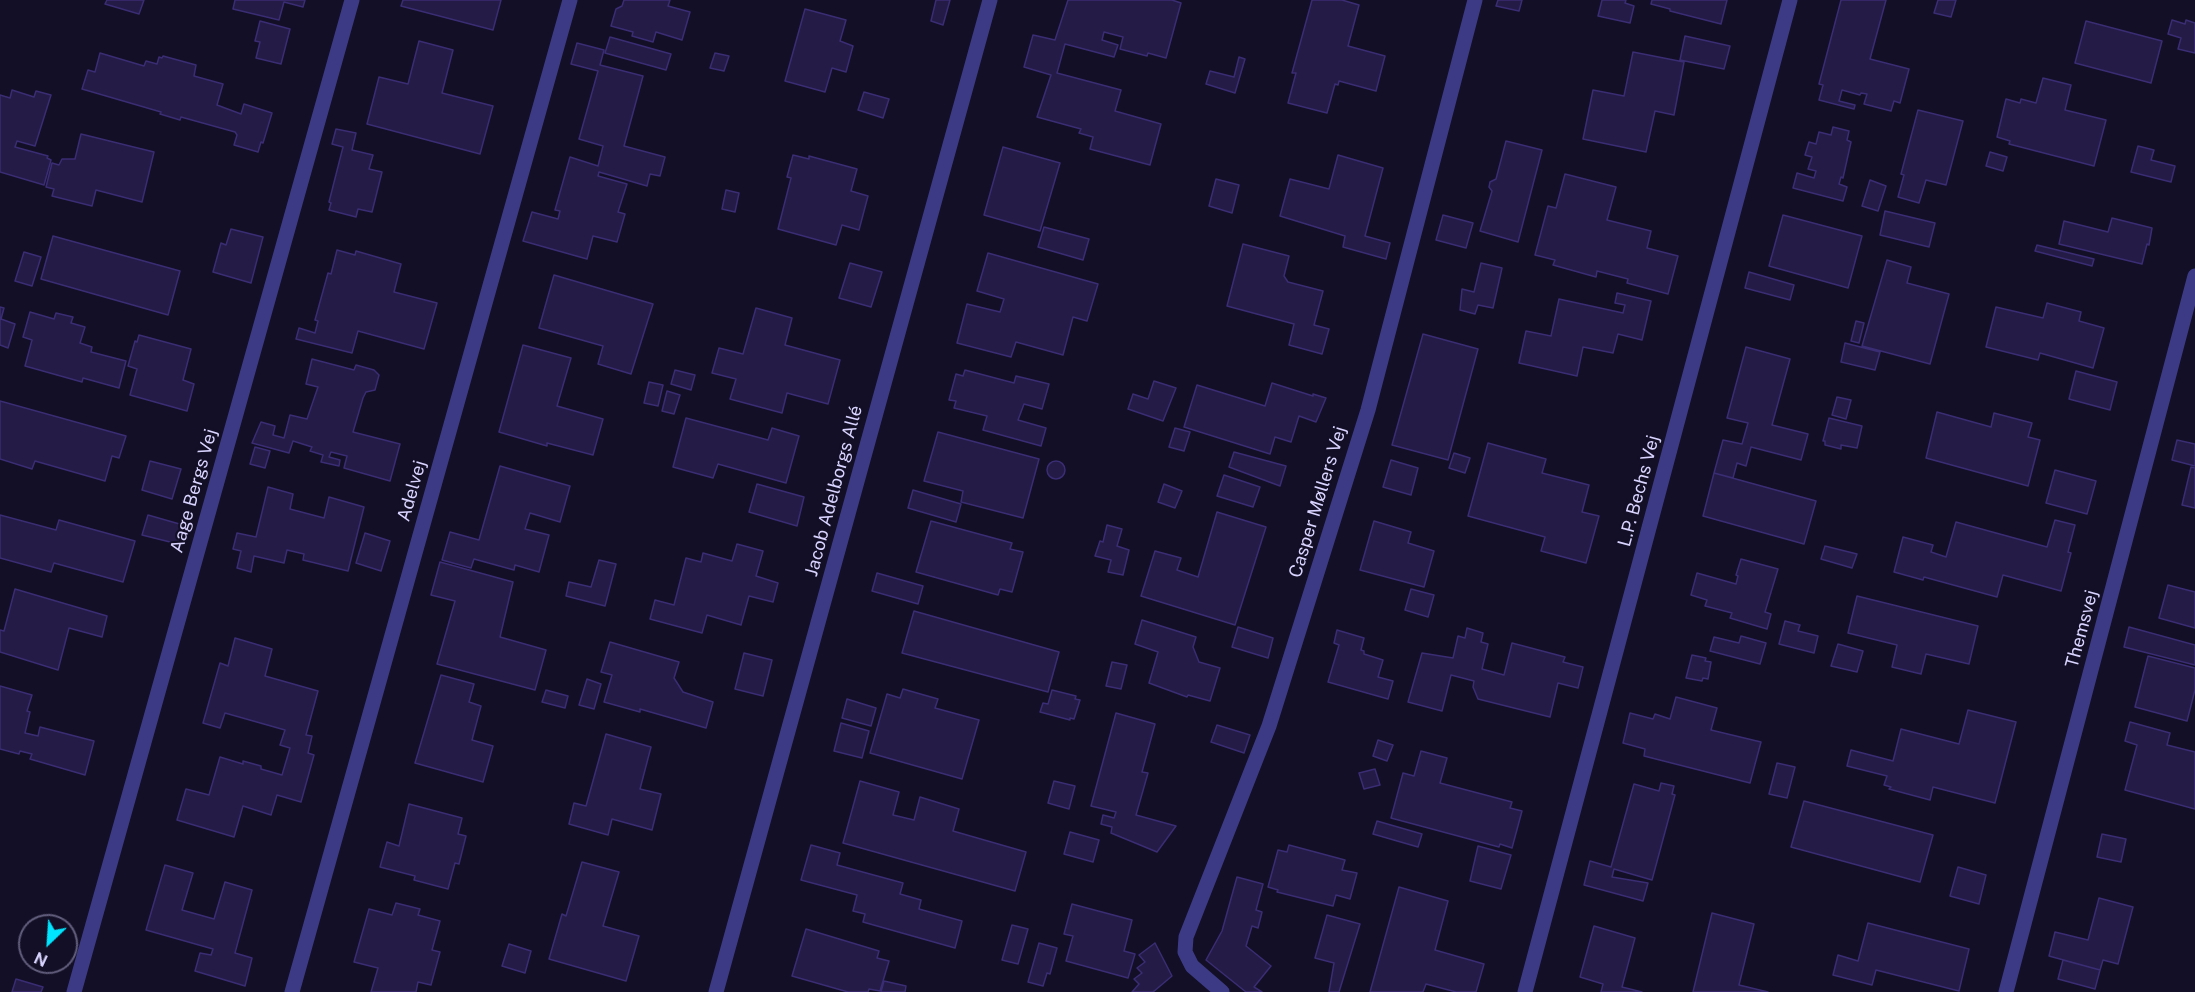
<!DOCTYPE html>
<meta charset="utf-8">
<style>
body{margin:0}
#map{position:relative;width:2195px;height:992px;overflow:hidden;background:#130f26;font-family:"Public Sans",sans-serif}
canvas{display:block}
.north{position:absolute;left:18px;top:914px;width:60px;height:60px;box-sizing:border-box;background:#130f26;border:2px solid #625e7d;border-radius:50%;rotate:205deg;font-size:16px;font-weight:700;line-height:24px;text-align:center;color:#d9d4ff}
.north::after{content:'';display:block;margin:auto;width:21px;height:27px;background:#00e5ff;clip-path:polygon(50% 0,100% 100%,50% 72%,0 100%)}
</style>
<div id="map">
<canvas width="2195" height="992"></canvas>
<div class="north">N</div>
</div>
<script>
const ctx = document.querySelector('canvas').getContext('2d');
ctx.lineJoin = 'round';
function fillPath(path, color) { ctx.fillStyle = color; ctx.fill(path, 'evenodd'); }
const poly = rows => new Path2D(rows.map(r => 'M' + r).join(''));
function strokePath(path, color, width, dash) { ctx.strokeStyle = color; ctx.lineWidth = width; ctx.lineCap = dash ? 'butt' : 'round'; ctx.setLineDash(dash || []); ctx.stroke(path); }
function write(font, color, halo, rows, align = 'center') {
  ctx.font = font + ' "Public Sans",sans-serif'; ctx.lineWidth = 4.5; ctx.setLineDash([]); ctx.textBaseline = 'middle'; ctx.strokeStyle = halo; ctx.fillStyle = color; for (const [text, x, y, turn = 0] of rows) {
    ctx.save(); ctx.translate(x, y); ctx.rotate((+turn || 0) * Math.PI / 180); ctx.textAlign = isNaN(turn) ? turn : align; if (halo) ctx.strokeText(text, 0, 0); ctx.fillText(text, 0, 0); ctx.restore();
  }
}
const building = poly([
 [107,0,144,0,139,14,105,4,107,0],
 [235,0,305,0,303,7,284,2,279,20,233,9,235,0],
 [403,0,501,0,493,30,401,6,403,0],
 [624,0,670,0,668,6,690,12,682,40,656,32,653,42,632,36,633,32,611,26,616,9,622,6,624,0],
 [936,0,950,0,943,25,931,21,936,0],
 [1068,0,1172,0,1181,3,1166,58,1148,53,1147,56,1120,49,1123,37,1104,32,1102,40,1118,45,1114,57,1065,44,1057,73,1121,90,1115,111,1161,124,1150,165,1090,149,1093,137,1079,133,1081,129,1037,117,1051,75,1024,67,1033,35,1055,40,1068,0],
 [1312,0,1342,0,1359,5,1348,46,1385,56,1376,91,1339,81,1338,85,1335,84,1327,113,1288,103,1296,73,1292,73,1312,0],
 [1498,0,1522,0,1519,11,1496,6,1498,0],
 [1602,0,1626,0,1625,3,1634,6,1630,23,1598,16,1602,0],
 [1652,0,1727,0,1721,24,1670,11,1670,9,1651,4,1652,0],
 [1841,0,1886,0,1870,59,1909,69,1900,103,1894,101,1891,111,1864,104,1867,94,1861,93,1860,95,1842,90,1839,101,1855,105,1854,109,1819,100,1823,85,1819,84,1841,0],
 [1938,0,1956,0,1951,17,1934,13,1938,0],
 [805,9,846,20,840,41,853,46,846,72,832,68,825,92,785,81,805,9],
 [2172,20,2185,24,2186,20,2195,23,2195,53,2178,49,2181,38,2168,34,2172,20],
 [260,21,290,29,281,64,256,58,260,42,255,41,260,21],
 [2086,21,2162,41,2151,83,2075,63,2086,21],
 [1685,36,1730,46,1724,69,1680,60,1685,36],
 [610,37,671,54,666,70,605,53,610,37],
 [419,41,453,50,442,93,493,106,480,154,367,124,379,77,408,84,419,41],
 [577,43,604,50,600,65,643,76,624,146,665,157,660,176,650,174,647,186,599,172,598,176,627,184,618,212,625,214,617,242,593,236,587,259,523,241,532,212,558,219,560,211,555,210,570,157,598,166,603,146,579,139,598,71,571,64,577,43],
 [1633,52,1684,62,1674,115,1655,111,1646,152,1583,139,1593,90,1624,96,1633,52],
 [100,53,144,66,146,61,157,64,159,57,162,58,163,56,196,65,194,76,223,84,217,105,241,114,244,104,272,113,263,143,261,142,258,152,234,145,237,135,235,132,181,117,180,120,160,114,161,112,82,89,88,70,95,72,100,53],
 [715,53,729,56,724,71,710,68,715,53],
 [1239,57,1245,59,1235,93,1206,84,1210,71,1234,77,1239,57],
 [2043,78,2071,85,2065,110,2106,120,2094,166,2009,144,2010,141,1997,137,2006,99,2020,103,2021,99,2036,103,2043,78],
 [12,90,34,97,36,91,51,95,35,146,17,141,15,147,48,156,47,158,51,160,44,185,0,172,0,95,10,98,12,90],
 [864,92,889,99,883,118,858,110,864,92],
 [1918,110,1963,121,1946,185,1926,180,1919,203,1898,197,1904,175,1901,174,1918,110],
 [1833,127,1849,131,1847,140,1851,142,1843,178,1841,177,1839,184,1847,187,1843,201,1793,188,1797,173,1814,178,1816,171,1808,169,1812,157,1805,155,1809,142,1816,144,1819,132,1831,135,1833,127],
 [336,129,356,133,352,150,373,155,369,169,382,172,372,212,358,209,356,217,329,210,331,203,329,202,343,147,332,144,336,129],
 [81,134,154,152,142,202,96,190,92,206,52,196,54,189,46,187,52,163,59,165,62,159,75,159,81,134],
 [1506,141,1542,150,1518,242,1480,231,1492,191,1489,187,1490,182,1496,179,1506,141],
 [2138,146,2154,150,2151,160,2175,166,2171,182,2131,172,2138,146],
 [1003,147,1060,163,1040,231,984,215,1003,147],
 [1990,152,2007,157,2003,171,1986,166,1990,152],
 [793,155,809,159,809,156,857,169,851,191,868,196,859,230,842,225,836,245,778,229,791,178,787,177,793,155],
 [1338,155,1383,168,1365,236,1390,243,1386,259,1343,247,1345,236,1280,216,1290,179,1329,189,1338,155],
 [1565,174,1616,187,1607,220,1651,231,1647,248,1678,256,1668,294,1627,283,1628,279,1597,271,1596,277,1553,265,1555,260,1535,255,1548,206,1556,208,1565,174],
 [1216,179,1239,185,1232,213,1209,206,1216,179],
 [1870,180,1886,186,1878,211,1862,206,1870,180],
 [726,190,739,193,735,212,722,209,726,190],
 [1885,211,1935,223,1929,247,1880,235,1885,211],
 [1443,215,1473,223,1466,248,1436,240,1443,215],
 [1783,215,1862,236,1848,288,1769,266,1783,215],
 [2112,218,2152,228,2149,245,2147,244,2142,264,2059,244,2064,221,2108,232,2112,218],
 [1044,227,1089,239,1083,260,1038,247,1044,227],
 [231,229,263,237,251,283,213,272,221,243,226,245,231,229],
 [53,236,180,271,168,315,41,279,53,236],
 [1243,244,1289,256,1284,276,1288,282,1323,291,1314,325,1329,329,1322,354,1289,345,1294,324,1227,306,1243,244],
 [2037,245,2094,259,2092,266,2035,251,2037,245],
 [337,250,355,255,356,251,401,264,394,292,437,303,424,349,358,331,352,353,296,339,299,328,315,333,318,321,315,320,328,273,331,274,337,250],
 [24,252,41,257,32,286,15,281,24,252],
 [988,253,1098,284,1087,321,1073,317,1063,355,1016,342,1011,357,957,343,967,304,1000,312,1004,299,977,291,988,253],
 [1887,260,1911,267,1907,283,1949,294,1930,364,1862,346,1887,260],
 [850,263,882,272,871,307,839,298,850,263],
 [1481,263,1502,268,1493,308,1478,305,1475,314,1460,310,1462,289,1474,292,1481,263],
 [1749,272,1794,285,1790,300,1745,288,1749,272],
 [554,275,653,304,631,374,598,364,603,346,539,328,554,275],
 [1617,293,1651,301,1642,340,1618,334,1613,353,1583,347,1577,376,1519,363,1526,331,1551,336,1559,299,1623,313,1625,305,1615,303,1617,293],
 [2047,303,2081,312,2079,321,2104,328,2093,368,2040,353,2038,360,1986,347,1996,307,2043,318,2047,303],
 [0,307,4,308,1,319,15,324,8,348,0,345,0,307],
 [756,308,792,318,785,345,840,360,828,404,787,393,782,413,730,399,736,379,712,373,719,348,743,354,756,308],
 [30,312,54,319,56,313,73,317,71,323,85,327,80,343,92,347,91,352,126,361,119,388,83,378,82,382,25,366,32,340,23,337,30,312],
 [1856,321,1864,323,1859,343,1851,341,1856,321],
 [1423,334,1478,349,1448,460,1392,445,1423,334],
 [139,335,191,349,183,380,194,384,187,411,130,395,137,369,128,366,135,341,137,342,139,335],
 [1845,343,1880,352,1875,370,1841,362,1845,343],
 [523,345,571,358,557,406,603,419,593,455,547,443,547,446,499,432,523,345],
 [1746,347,1790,359,1772,425,1808,434,1801,460,1751,447,1746,466,1737,463,1733,478,1714,473,1723,440,1742,444,1748,423,1727,418,1746,347],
 [312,359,354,370,356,365,374,370,379,375,375,390,366,392,363,398,353,432,400,444,390,481,344,468,347,456,331,452,329,457,340,460,339,466,321,462,323,455,310,451,312,447,293,441,289,453,252,443,261,422,275,426,273,435,284,438,290,415,307,419,318,387,306,384,312,359],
 [675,370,695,375,691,390,671,384,675,370],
 [965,370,1014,383,1016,376,1049,384,1042,409,1024,404,1018,420,1046,428,1041,446,983,430,987,416,954,408,956,401,949,400,956,374,963,376,965,370],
 [2076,371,2117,382,2110,410,2069,399,2076,371],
 [1154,381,1176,388,1163,421,1128,409,1133,394,1148,399,1154,381],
 [649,382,663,385,658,406,644,403,649,382],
 [1272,383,1313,396,1313,394,1326,398,1316,422,1299,416,1291,442,1275,437,1270,454,1184,427,1197,385,1265,406,1272,383],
 [667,391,680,395,674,414,662,411,667,391],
 [1837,397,1851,400,1846,419,1832,415,1837,397],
 [0,401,126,436,119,458,112,456,105,481,35,461,32,469,0,459,0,401],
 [1937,412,1991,427,1994,413,2032,423,2028,437,2040,440,2028,486,1926,458,1937,412],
 [686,418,768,440,772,428,799,436,786,483,718,464,713,478,673,467,686,418],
 [1829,418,1862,426,1857,448,1841,445,1841,449,1825,445,1825,441,1823,441,1829,418],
 [1175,428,1190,432,1184,451,1169,447,1175,428],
 [938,432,1039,459,1023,518,961,502,963,491,924,481,938,432],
 [2177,440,2195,444,2195,466,2172,460,2177,440],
 [1488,443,1546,459,1542,473,1589,485,1582,512,1599,516,1586,563,1541,551,1545,537,1468,516,1488,443],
 [255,447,270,451,265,468,250,464,255,447],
 [1234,452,1286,466,1280,486,1229,467,1234,452],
 [1454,453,1470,458,1465,473,1449,468,1454,453],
 [1391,460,1418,468,1411,495,1383,487,1391,460],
 [150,461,181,469,172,499,142,490,150,461],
 '1047 470a9 9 0 1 1 18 0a9 9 0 1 1-18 0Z',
 [500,466,570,486,560,522,530,513,525,529,549,535,539,572,515,565,514,570,474,559,471,568,442,560,450,532,479,540,500,466],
 [2191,467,2195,468,2195,508,2182,505,2191,467],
 [2055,470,2096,481,2087,514,2046,503,2055,470],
 [1714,473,1816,501,1804,544,1703,516,1714,473],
 [1224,475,1260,487,1253,507,1217,496,1224,475],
 [757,484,804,497,797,526,749,512,757,484],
 [1164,484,1182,491,1175,508,1158,502,1164,484],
 [268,487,293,494,290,509,324,518,329,497,364,507,348,571,303,560,304,554,287,550,284,563,254,556,251,572,237,568,241,551,233,549,237,533,256,537,268,487],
 [913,490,961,504,956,522,908,508,913,490],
 [1217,512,1266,527,1235,625,1141,596,1155,551,1181,558,1177,570,1198,577,1217,512],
 [0,515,56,530,59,520,135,541,123,582,54,563,51,572,0,558,0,515],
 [148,515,183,525,178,544,142,535,148,515],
 [2055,520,2075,525,2068,552,2071,553,2061,591,2003,575,1997,597,1924,577,1923,580,1894,572,1903,537,1933,545,1931,552,1946,557,1956,522,2047,547,2055,520],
 [931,521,1012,543,1010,549,1023,552,1012,592,1000,589,998,595,916,572,931,521],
 [1374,521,1411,532,1408,543,1434,551,1424,587,1360,570,1374,521],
 [1107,525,1122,529,1117,546,1129,550,1123,575,1108,572,1111,560,1095,556,1100,541,1103,542,1107,525],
 [365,533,390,541,381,571,356,563,365,533],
 [737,544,763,551,756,576,778,583,773,602,749,596,741,625,707,615,702,633,650,619,655,600,674,605,686,558,701,562,703,553,732,561,737,544],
 [1825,546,1857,554,1852,568,1821,559,1825,546],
 [1741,559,1778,569,1765,612,1771,614,1767,629,1730,618,1732,613,1705,606,1707,600,1691,595,1697,573,1736,584,1738,576,1736,575,1741,559],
 [599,560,616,564,605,606,566,596,569,582,591,587,599,560],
 [440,562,513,582,500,637,546,650,535,690,437,664,455,601,431,595,440,562],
 [877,573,923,586,918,604,872,591,877,573],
 [2168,585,2195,592,2195,628,2159,618,2168,585],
 [15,589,107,616,102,637,69,628,58,670,0,652,0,630,4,631,15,589],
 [1411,589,1434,595,1428,617,1405,610,1411,589],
 [1857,596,1978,626,1969,664,1926,654,1921,674,1892,667,1897,645,1848,633,1857,596],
 [914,611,1059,652,1048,692,902,653,914,611],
 [1142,620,1196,637,1193,647,1199,662,1220,668,1210,701,1188,695,1187,697,1149,683,1158,652,1135,644,1142,620],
 [1785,621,1800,625,1798,631,1818,636,1814,653,1779,644,1785,621],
 [1238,627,1273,638,1268,658,1232,647,1238,627],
 [2129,627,2195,645,2195,665,2124,647,2129,627],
 [1467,628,1483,633,1481,642,1488,644,1482,669,1504,675,1512,643,1565,657,1563,662,1583,667,1578,688,1558,683,1550,717,1478,699,1473,687,1474,681,1451,675,1442,711,1408,702,1422,653,1453,658,1458,636,1465,638,1467,628],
 [1337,630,1364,638,1361,650,1364,651,1364,654,1383,660,1378,677,1393,681,1388,699,1328,682,1339,645,1334,643,1337,630],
 [1741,636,1766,643,1760,664,1710,651,1714,637,1739,643,1741,636],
 [235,638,272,649,265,676,318,691,306,735,312,736,308,753,314,755,301,802,277,795,271,815,243,806,234,837,177,820,186,789,209,795,220,757,243,764,243,761,261,766,261,769,282,775,290,748,280,745,285,730,225,713,220,728,203,723,220,663,228,666,235,638],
 [610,642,679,662,674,678,683,692,713,702,706,728,640,709,640,712,604,702,612,675,601,672,610,642],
 [1838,644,1863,651,1857,672,1831,666,1838,644],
 [744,653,772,660,763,696,735,689,744,653],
 [1692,655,1706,658,1705,661,1711,662,1708,679,1703,678,1702,681,1686,678,1692,655],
 [2148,656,2195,668,2195,690,2187,721,2135,707,2148,656],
 [1112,662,1127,665,1121,689,1106,686,1112,662],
 [441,675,474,684,469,702,481,706,472,740,493,746,483,782,415,763,441,675],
 [587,679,601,684,594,709,579,705,587,679],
 [0,686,32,695,27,711,30,712,25,733,38,736,40,727,94,741,85,775,30,759,32,754,20,751,19,754,0,749,0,686],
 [903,689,938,699,935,708,979,720,962,779,870,753,887,694,900,698,903,689],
 [546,690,568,696,565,708,542,702,546,690],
 [1052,690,1076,696,1075,699,1080,700,1074,719,1070,718,1070,720,1040,712,1043,703,1048,704,1052,690],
 [1676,697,1717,708,1711,730,1761,742,1750,783,1644,756,1645,749,1623,743,1630,713,1653,719,1655,714,1670,719,1676,697],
 [847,699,876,708,871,726,842,718,847,699],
 [1968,710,2016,722,1995,803,1933,787,1930,800,1889,789,1891,787,1884,785,1887,776,1847,766,1851,750,1893,761,1901,729,1959,744,1968,710],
 [1116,713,1155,724,1142,772,1148,773,1136,815,1176,826,1157,852,1111,833,1112,827,1101,824,1103,815,1114,818,1116,812,1091,806,1116,713],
 [2130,722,2170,733,2167,745,2195,752,2195,809,2125,790,2137,745,2125,741,2130,722],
 [841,723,869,731,862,758,834,751,841,723],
 [1217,725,1250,735,1244,753,1211,742,1217,725],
 [606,734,651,747,640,789,661,794,652,830,612,819,608,835,569,824,574,803,586,806,606,734],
 [1378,740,1393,745,1387,761,1373,756,1378,740],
 [1421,751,1447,758,1440,783,1512,802,1510,808,1522,811,1512,848,1500,844,1499,847,1391,818,1403,773,1414,776,1421,751],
 [1777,763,1795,767,1787,798,1769,794,1777,763],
 [1375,769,1380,785,1364,789,1359,773,1375,769],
 [860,781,899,792,893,815,914,820,920,797,959,809,953,831,1026,852,1015,891,843,843,860,781],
 [1054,781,1075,786,1069,809,1048,803,1054,781],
 [1661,783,1674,786,1672,794,1675,795,1652,880,1614,869,1612,877,1648,883,1643,901,1584,885,1590,861,1611,867,1634,784,1659,791,1661,783],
 [1804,801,1933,835,1920,882,1791,847,1804,801],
 [409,804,462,818,458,834,466,836,459,864,455,863,448,889,414,880,415,876,380,867,387,842,399,846,409,804],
 [1377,821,1422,834,1418,847,1373,834,1377,821],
 [1070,832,1099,840,1093,862,1064,854,1070,832],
 [2102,834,2126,839,2121,862,2097,857,2102,834],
 [811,845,840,853,837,865,903,883,900,894,921,900,919,909,962,921,955,948,863,922,865,914,853,911,857,895,801,880,811,845],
 [1289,845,1345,860,1342,870,1357,873,1350,899,1336,895,1333,906,1277,892,1278,890,1268,887,1278,850,1287,852,1289,845],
 [1478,846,1511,855,1501,889,1470,881,1478,846],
 [582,862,619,872,603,926,639,936,626,981,549,959,562,914,566,916,582,862],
 [165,865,193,873,182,910,214,919,225,882,252,890,235,953,252,958,245,986,195,971,200,953,211,955,213,949,146,930,165,865],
 [1958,867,1986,875,1979,904,1950,896,1958,867],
 [1237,877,1263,884,1256,910,1262,912,1258,928,1252,926,1246,946,1271,966,1254,987,1262,992,1246,992,1206,960,1222,931,1237,877],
 [1399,887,1448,901,1435,950,1484,964,1476,992,1456,992,1426,984,1423,992,1370,992,1399,887],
 [2099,898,2133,907,2118,964,2103,960,2100,970,2049,956,2055,932,2088,940,2099,898],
 [396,903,420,909,418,915,440,921,432,950,440,952,431,985,418,982,416,992,371,992,378,968,354,962,369,909,392,915,396,903],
 [1072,904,1132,920,1124,951,1135,954,1128,978,1066,961,1073,936,1064,934,1072,904],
 [1712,913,1754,924,1739,985,1768,992,1693,992,1712,913],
 [1327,915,1360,924,1339,992,1329,992,1334,963,1315,958,1327,915],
 [1868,923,1969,949,1959,991,1876,970,1872,985,1833,975,1838,955,1858,961,1868,923],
 [1012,925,1028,929,1018,964,1002,960,1012,925],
 [1594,926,1635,938,1622,987,1642,992,1601,992,1603,984,1580,977,1594,926],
 [806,929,879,951,877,958,889,961,880,991,869,989,868,992,848,992,792,976,806,929],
 [1039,943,1057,948,1050,974,1047,973,1043,986,1028,982,1039,943],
 [1155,943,1172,976,1153,992,1132,992,1139,984,1134,979,1142,973,1137,968,1145,962,1139,955,1155,943],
 [509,944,531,951,525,973,502,966,509,944],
 [2063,960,2100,970,2095,989,2058,979,2063,960],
 [16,979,43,987,41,992,12,992,16,979],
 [884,981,906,986,905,992,881,992,884,981]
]);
const minor = poly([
 [74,992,352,0],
 [292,992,570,0],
 [716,992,990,0],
 [1222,992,1192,966,1185,952,1186,937,1269,726,1368,410,1475,0],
 [1525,992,1790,0],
 [2006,992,2195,276]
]);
const streetNames = [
 ["Aage Bergs Vej",194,491,-74],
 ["Adelvej",412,491,-74],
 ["Jacob Adelborgs Allé",834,491,-75],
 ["L.P. Bechs Vej",1639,491,-75],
 ["Casper Møllers Vej",1318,502,-73],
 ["Themsvej",2082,629,-75]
];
fillPath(building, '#241b47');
strokePath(building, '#3b2d73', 1.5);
strokePath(minor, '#3d3a85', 15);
write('18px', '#d9d4ff', '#130f26', streetNames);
</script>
